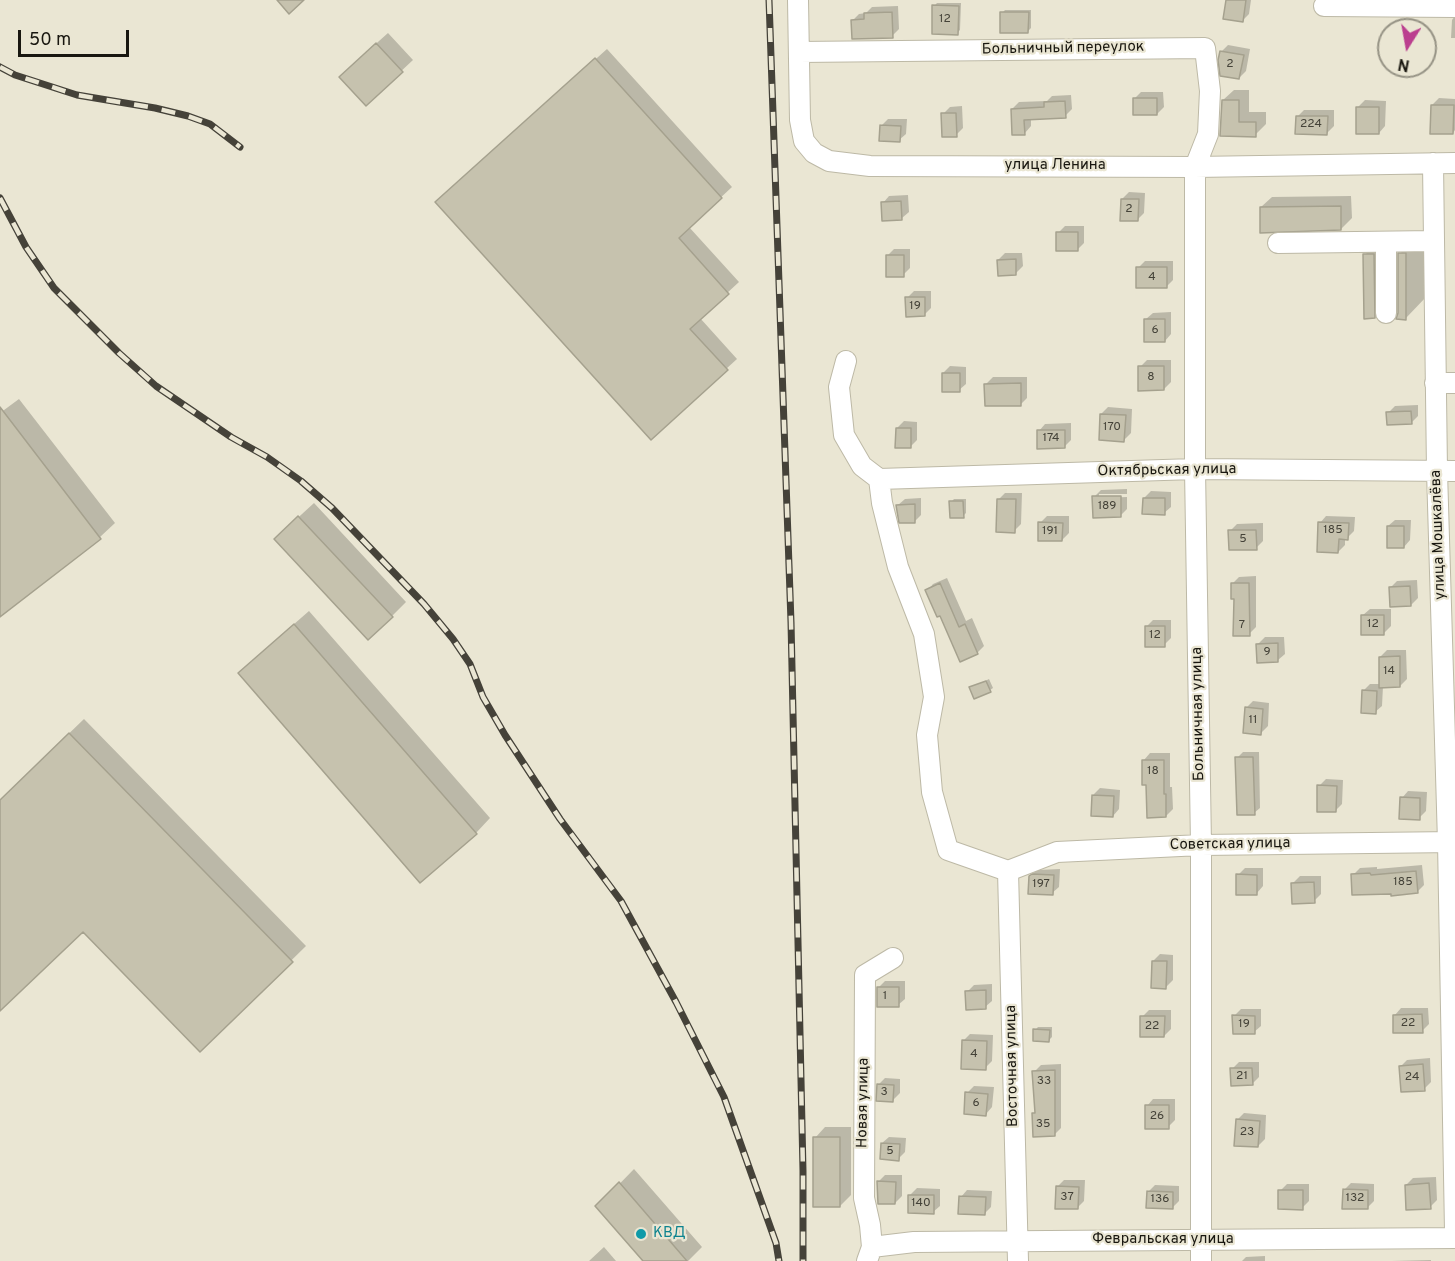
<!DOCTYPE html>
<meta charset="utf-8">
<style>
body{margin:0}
#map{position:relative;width:1455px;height:1261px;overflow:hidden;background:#eae6d3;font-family:Overpass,sans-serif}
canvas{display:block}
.north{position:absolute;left:1377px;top:18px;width:60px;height:60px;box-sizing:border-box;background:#eae6d3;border:2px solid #969385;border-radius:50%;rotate:191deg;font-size:16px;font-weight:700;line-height:24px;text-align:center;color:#191710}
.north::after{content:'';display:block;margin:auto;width:21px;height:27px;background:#bb3f8f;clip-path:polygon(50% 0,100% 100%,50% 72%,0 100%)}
.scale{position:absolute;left:18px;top:30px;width:111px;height:27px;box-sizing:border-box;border:3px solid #191710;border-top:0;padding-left:8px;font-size:18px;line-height:21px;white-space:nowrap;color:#191710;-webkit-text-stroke:4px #eae6d3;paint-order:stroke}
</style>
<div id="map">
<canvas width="1455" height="1261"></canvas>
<div class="north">N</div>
<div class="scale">50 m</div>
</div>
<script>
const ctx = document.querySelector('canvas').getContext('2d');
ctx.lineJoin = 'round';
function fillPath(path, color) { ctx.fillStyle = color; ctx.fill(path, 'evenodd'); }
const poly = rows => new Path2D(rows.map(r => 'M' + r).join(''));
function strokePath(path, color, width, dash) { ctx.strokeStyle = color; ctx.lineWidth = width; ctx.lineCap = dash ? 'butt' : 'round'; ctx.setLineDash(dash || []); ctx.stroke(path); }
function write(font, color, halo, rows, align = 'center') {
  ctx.font = font + ' Overpass,sans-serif'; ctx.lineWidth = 4.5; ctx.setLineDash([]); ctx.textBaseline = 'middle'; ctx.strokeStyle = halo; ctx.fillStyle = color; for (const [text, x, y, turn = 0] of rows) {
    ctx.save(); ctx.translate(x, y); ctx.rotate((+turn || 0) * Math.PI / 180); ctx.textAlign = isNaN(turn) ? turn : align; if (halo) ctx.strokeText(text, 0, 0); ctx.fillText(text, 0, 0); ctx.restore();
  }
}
const shadow = poly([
 [1227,0,1251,0,1249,14,1242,21],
 [937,3,961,3,960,30,957,33,934,6],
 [898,6,899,29,892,36,853,20,859,14,866,13,872,7],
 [1005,10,1031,10,1031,28,1028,31,1002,13],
 [1455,16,1455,38,1451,38,1452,20],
 [388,33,413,60,366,104,351,66],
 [1228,45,1250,49,1246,71,1239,78,1221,52],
 [607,49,732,187,689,227,739,282,700,318,737,359,726,369,448,191],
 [1234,90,1249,90,1249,112,1266,112,1266,124,1255,135,1221,135,1223,100],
 [1141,92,1163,92,1164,107,1157,114,1134,99],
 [1071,95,1072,109,1065,116,1031,118,1031,126,1025,133,1012,109,1019,102,1047,101,1052,96],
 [1439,98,1455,99,1455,130,1453,133,1432,105],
 [1365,100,1386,101,1385,126,1379,133,1358,107],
 [962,106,963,128,956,135,943,114,950,107],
 [1304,110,1334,110,1334,126,1327,133,1297,117],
 [888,119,907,119,906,134,899,140,882,125],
 [1129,192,1145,193,1144,213,1137,220,1122,199],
 [908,195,909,212,902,218,883,203,889,196],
 [1351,196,1352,218,1341,229,1261,207,1272,197],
 [1065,226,1084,226,1084,243,1077,250,1058,233],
 [1421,232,1427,232,1427,296,1406,318,1400,254],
 [1386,233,1395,233,1396,295,1375,317,1365,255],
 [894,249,910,249,910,268,903,275,887,256],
 [1005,253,1022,253,1023,266,1016,273,998,260],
 [1145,261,1173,261,1173,280,1166,287,1138,268],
 [914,291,931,291,931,308,924,315,907,298],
 [1171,312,1171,334,1165,341,1146,319,1153,313],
 [1147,360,1171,360,1171,382,1164,389,1140,367],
 [950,366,966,367,966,384,959,390,943,373],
 [993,377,1027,377,1027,398,1020,405,986,384],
 [19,399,115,523,100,537,0,615,0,413],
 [1418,405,1418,416,1411,423,1388,413,1395,406],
 [1108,407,1132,409,1131,433,1124,440,1101,414],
 [904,421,917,422,917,440,910,447,897,428],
 [1071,423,1071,440,1064,447,1039,431,1045,424],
 [1127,489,1127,494,1099,494,1099,498,1127,497,1127,509,1120,516,1094,497,1101,490],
 [1151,491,1171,492,1171,507,1164,513,1144,498],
 [1005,493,1022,493,1021,524,1014,531,998,500],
 [921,498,921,515,915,521,898,505,905,499],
 [954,499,966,499,966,513,963,516,951,502],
 [314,503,406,602,392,616,290,525],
 [1047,516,1069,516,1069,533,1062,540,1040,523],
 [1326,516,1355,517,1354,531,1347,538,1345,538,1345,545,1338,552,1320,523],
 [1395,520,1411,520,1410,540,1404,547,1388,526],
 [1263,523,1263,541,1256,548,1230,531,1237,524],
 [1256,576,1256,627,1249,634,1232,584,1239,577],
 [947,578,966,621,972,618,984,646,977,653,940,614,927,591,933,584],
 [1417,580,1418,598,1411,605,1390,588,1397,581],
 [1370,609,1391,609,1391,626,1384,633,1363,615],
 [309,611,490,818,476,833,254,659],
 [1153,620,1171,620,1171,638,1164,645,1146,627],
 [1265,637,1284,637,1285,654,1278,660,1258,644],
 [1387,650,1406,650,1407,679,1400,686,1383,686,1382,706,1375,712,1363,691,1370,684,1380,684,1380,657],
 [989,679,993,688,990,690,971,688],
 [1253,701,1269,703,1268,726,1261,733,1246,708],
 [84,719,306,946,200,1050,83,930,0,1000,0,800],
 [1243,752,1259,752,1260,808,1254,813,1237,758],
 [1150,753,1170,753,1170,787,1172,787,1173,809,1166,816,1148,784,1144,760],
 [1326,779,1343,780,1342,804,1335,811,1319,786],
 [1100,788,1120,790,1119,809,1113,816,1093,795],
 [1408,791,1427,792,1426,811,1419,818,1402,798],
 [1422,865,1424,885,1417,892,1353,875,1360,868,1377,867,1377,869],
 [1245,868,1263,868,1263,886,1257,893,1238,875],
 [1060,869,1059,887,1052,893,1030,876,1037,870],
 [1300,876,1321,876,1321,894,1314,901,1293,883],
 [1160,954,1173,955,1173,980,1166,987,1153,961],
 [885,981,905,981,905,999,898,1005,878,988],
 [992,984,992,1001,985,1007,967,992,974,985],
 [1401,1008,1428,1008,1429,1024,1422,1031,1395,1015],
 [1241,1009,1261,1009,1261,1026,1254,1032,1234,1016],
 [1149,1010,1171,1010,1171,1029,1164,1036,1142,1017],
 [1038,1027,1052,1027,1052,1037,1049,1040,1035,1030],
 [970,1034,993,1035,992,1061,985,1068,963,1041],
 [1430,1058,1431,1082,1424,1089,1400,1067,1407,1060],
 [1239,1062,1259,1062,1259,1077,1252,1084,1232,1069],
 [1061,1064,1061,1128,1054,1135,1034,1114,1036,1111,1034,1072,1041,1065],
 [885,1078,900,1079,900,1093,893,1100,878,1085],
 [974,1086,994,1087,992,1107,986,1114,967,1093],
 [1153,1099,1175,1099,1175,1120,1168,1127,1147,1106],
 [1244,1113,1266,1115,1265,1139,1258,1146,1237,1120],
 [825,1127,851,1127,851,1195,840,1206,815,1138],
 [889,1137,906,1138,905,1152,898,1159,882,1143],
 [634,1169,702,1247,688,1261,645,1261,597,1207],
 [885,1175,902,1175,902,1196,895,1203,878,1182],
 [1436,1177,1437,1200,1430,1207,1406,1185,1413,1178],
 [1064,1180,1085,1180,1084,1201,1077,1208,1057,1187],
 [1351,1183,1374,1184,1374,1201,1367,1208,1344,1190],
 [1287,1184,1309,1184,1309,1201,1302,1208,1280,1191],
 [1155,1185,1179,1186,1179,1201,1172,1208,1148,1192],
 [917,1188,940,1189,940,1206,933,1212,910,1195],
 [967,1190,992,1191,991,1207,984,1214,961,1197],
 [604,1247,616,1261,589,1261],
 [1265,1256,1265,1261,1242,1261,1246,1257],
 [1431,1260,1431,1261,1391,1261]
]);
const building = poly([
 [277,0,304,0,289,14,277,0],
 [1226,0,1246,0,1243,22,1223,19,1226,0],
 [932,5,959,6,958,35,932,34,932,5],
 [892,12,893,38,852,39,851,20,864,19,864,13,892,12],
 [1000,12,1029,12,1028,33,1000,33,1000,12],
 [376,43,403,72,366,106,339,77,376,43],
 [1220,51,1244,55,1239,79,1220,76,1218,60,1220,51],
 [595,58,722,198,679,238,729,294,690,329,728,370,651,440,435,202,595,58],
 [1133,98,1157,98,1157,115,1133,115,1133,98],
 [1222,100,1239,100,1239,122,1256,122,1256,137,1220,136,1222,100],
 [1065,101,1066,118,1024,120,1025,135,1012,135,1011,109,1044,107,1044,102,1065,101],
 [1431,105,1454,105,1453,134,1430,134,1431,105],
 [1356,107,1379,107,1379,134,1356,134,1356,107],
 [941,113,956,113,957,137,942,137,941,113],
 [1296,116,1328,116,1327,135,1295,134,1296,116],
 [880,125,901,126,900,142,879,141,880,125],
 [1121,199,1139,199,1138,221,1120,221,1121,199],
 [901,201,902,220,882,221,881,202,901,201],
 [1341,206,1341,230,1260,233,1260,207,1341,206],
 [1056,232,1078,232,1078,251,1056,251,1056,232],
 [1398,253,1406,253,1406,320,1396,319,1398,313,1398,253],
 [1363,254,1374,254,1375,318,1364,319,1363,254],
 [886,255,904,255,904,277,886,277,886,255],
 [1016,259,1016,275,998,276,997,260,1016,259],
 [1136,267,1167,267,1167,288,1136,288,1136,267],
 [905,297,925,297,925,316,906,317,905,297],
 [1144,319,1165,319,1165,342,1144,342,1144,319],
 [1138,366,1164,366,1164,390,1138,391,1138,366],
 [942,373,960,373,960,392,942,392,942,373],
 [1021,383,1021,406,985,406,984,384,1021,383],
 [0,407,101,539,0,617,0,407],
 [1411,411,1412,424,1387,425,1386,412,1411,411],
 [1100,414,1126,415,1124,442,1099,440,1100,414],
 [896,428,911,428,911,448,895,448,896,428],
 [1037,430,1065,430,1065,448,1037,449,1037,430],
 [1092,496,1121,496,1121,517,1093,518,1092,496],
 [1143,498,1165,498,1165,515,1142,514,1143,498],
 [997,499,1016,499,1015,533,996,532,997,499],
 [949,501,963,501,964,518,950,518,949,501],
 [915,504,915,523,899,523,896,505,915,504],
 [298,516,393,617,368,640,274,539,298,516],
 [1038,522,1063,523,1062,541,1038,541,1038,522],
 [1318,522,1349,523,1348,540,1339,539,1338,553,1317,552,1318,522],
 [1387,526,1404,526,1404,548,1387,548,1387,526],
 [1228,530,1256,530,1257,550,1229,550,1228,530],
 [940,583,959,627,965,624,978,654,960,662,940,616,937,617,925,590,940,583],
 [1231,583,1249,583,1250,636,1233,636,1234,599,1231,599,1231,583],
 [1410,586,1411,606,1390,607,1389,587,1410,586],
 [1361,615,1384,615,1384,635,1361,635,1361,615],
 [294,624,477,834,420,883,238,673,294,624],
 [1145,626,1165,626,1165,647,1145,647,1145,626],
 [1278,643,1278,662,1257,663,1256,644,1278,643],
 [1400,656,1400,687,1379,688,1379,657,1400,656],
 [986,681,991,692,974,699,969,687,986,681],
 [1362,690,1377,691,1376,714,1361,713,1362,690],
 [1245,707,1263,709,1261,735,1243,733,1245,707],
 [69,733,293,962,200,1052,83,932,0,1011,0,800,69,733],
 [1235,757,1253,757,1255,815,1237,815,1235,757],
 [1142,760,1164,760,1164,794,1166,794,1166,817,1147,818,1146,785,1142,785,1142,760],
 [1317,785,1337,786,1336,812,1317,812,1317,785],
 [1092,795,1114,796,1113,817,1091,816,1092,795],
 [1400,797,1420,798,1420,820,1399,819,1400,797],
 [1416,871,1418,893,1391,896,1391,894,1352,895,1351,874,1370,873,1371,875,1416,871],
 [1032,874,1054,875,1053,895,1028,894,1029,876,1032,874],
 [1236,874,1257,875,1257,895,1236,895,1236,874],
 [1314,882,1315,903,1292,904,1291,883,1314,882],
 [1152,961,1167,961,1166,989,1151,988,1152,961],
 [877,987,899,987,899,1007,877,1007,877,987],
 [986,990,986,1009,966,1010,965,991,986,990],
 [1422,1014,1423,1033,1393,1033,1393,1015,1422,1014],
 [1232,1015,1255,1016,1255,1034,1233,1034,1232,1015],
 [1140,1016,1165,1016,1164,1037,1140,1037,1140,1016],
 [1033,1029,1050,1030,1049,1042,1033,1041,1033,1029],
 [962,1040,987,1041,986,1070,961,1069,962,1040],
 [1423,1064,1425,1091,1401,1092,1399,1066,1423,1064],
 [1230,1068,1252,1068,1253,1085,1231,1086,1230,1068],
 [1055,1070,1055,1136,1033,1137,1032,1113,1035,1113,1032,1071,1055,1070],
 [877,1084,894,1085,893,1102,876,1101,877,1084],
 [965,1092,988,1094,986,1116,964,1114,965,1092],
 [1145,1105,1169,1105,1169,1129,1145,1129,1145,1105],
 [1236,1119,1260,1121,1258,1147,1234,1146,1236,1119],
 [813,1137,840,1137,840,1207,813,1207,813,1137],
 [881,1143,900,1144,899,1161,880,1159,881,1143],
 [877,1181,896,1182,895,1204,878,1204,877,1181],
 [619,1182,687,1261,643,1261,595,1206,619,1182],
 [1429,1183,1431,1209,1406,1210,1405,1185,1429,1183],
 [1056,1186,1079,1187,1078,1209,1055,1209,1056,1186],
 [1343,1189,1368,1190,1368,1209,1342,1209,1343,1189],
 [1278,1190,1303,1190,1303,1210,1278,1209,1278,1190],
 [1147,1191,1173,1192,1173,1209,1146,1208,1147,1191],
 [908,1195,934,1195,934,1214,908,1213,908,1195],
 [959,1196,986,1197,985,1215,958,1214,959,1196]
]);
const minor = poly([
 [798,0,800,120,804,141,814,153,829,161,870,166,1195,167,1455,163],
 [1324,6,1455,7],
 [799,52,1205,48,1210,91,1208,134,1195,167,1195,469,1201,845,1201,1261],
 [1433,163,1437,471,1448,842,1455,1230],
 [1278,243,1434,241],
 [1386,313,1386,242],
 [846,361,839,387,844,435,862,466,879,479,882,503,898,567,924,634,934,697,927,735,932,792,948,850,1008,871],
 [1435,383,1455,383],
 [879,479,1195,469,1455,471],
 [1008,871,1057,852,1201,845,1455,842],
 [1008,871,1018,1261],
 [872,1247,914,1242,1455,1238],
 [867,1261,872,1247,870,1225,864,1198,865,975,893,958]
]);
const rail = poly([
 [769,0,791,622,803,1171,803,1261],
 [0,67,15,75,77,95,155,108,188,116,210,124,240,147],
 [0,198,26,247,54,288,119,353,156,386,231,437,267,457,301,481,332,508,424,604,453,639,470,664,483,697,505,735,560,819,621,901,676,1002,724,1097,776,1243,779,1261]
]);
const markers = [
 [641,1234,6,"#0f9aa8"]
];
const numberNames = [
 ["12",945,20],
 ["2",1230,65],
 ["224",1311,125],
 ["2",1129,210],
 ["4",1152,278],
 ["19",915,307],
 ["6",1155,331],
 ["8",1151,378],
 ["170",1112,428],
 ["174",1051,439],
 ["189",1107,507],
 ["185",1333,531],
 ["191",1050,532],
 ["5",1243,540],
 ["12",1373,625],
 ["7",1242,626],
 ["12",1155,636],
 ["9",1267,653],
 ["14",1389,672],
 ["11",1253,721],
 ["18",1153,772],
 ["185",1403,883],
 ["197",1041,885],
 ["1",885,997],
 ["22",1408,1024],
 ["19",1244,1025],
 ["22",1152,1027],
 ["4",974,1055],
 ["21",1242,1077],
 ["24",1412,1078],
 ["33",1044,1082],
 ["3",884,1093],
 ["6",976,1104],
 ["26",1157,1117],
 ["35",1043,1125],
 ["23",1247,1133],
 ["5",890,1152],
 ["37",1067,1198],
 ["132",1355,1199],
 ["136",1160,1200],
 ["140",921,1204]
];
const streetNames = [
 ["Больничный переулок",1063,49,-1],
 ["улица Ленина",1055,166],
 ["Октябрьская улица",1167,471,-1],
 ["улица Мошкалёва",1439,535,-92],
 ["Больничная улица",1199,714,-91],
 ["Советская улица",1230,845,-1],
 ["Восточная улица",1013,1066,-91],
 ["Новая улица",864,1103,-89],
 ["Февральская улица",1163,1240]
];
const cultureNames = [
 ["КВД",653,1234]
];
fillPath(shadow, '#0003');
fillPath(building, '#c6c2ae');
strokePath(building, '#a5a18e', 1.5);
strokePath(minor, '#bdb9a6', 22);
strokePath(minor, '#fff', 20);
strokePath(rail, '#454239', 7);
strokePath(rail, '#eae6d3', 4.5, [14]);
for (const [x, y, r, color] of markers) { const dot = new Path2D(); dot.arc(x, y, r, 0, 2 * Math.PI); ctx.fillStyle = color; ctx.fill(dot); strokePath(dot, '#eae6d3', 2); }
write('12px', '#444238', null, numberNames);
write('15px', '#191710', '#eae6d3', streetNames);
write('15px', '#0d838f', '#eae6d3', cultureNames, 'left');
</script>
